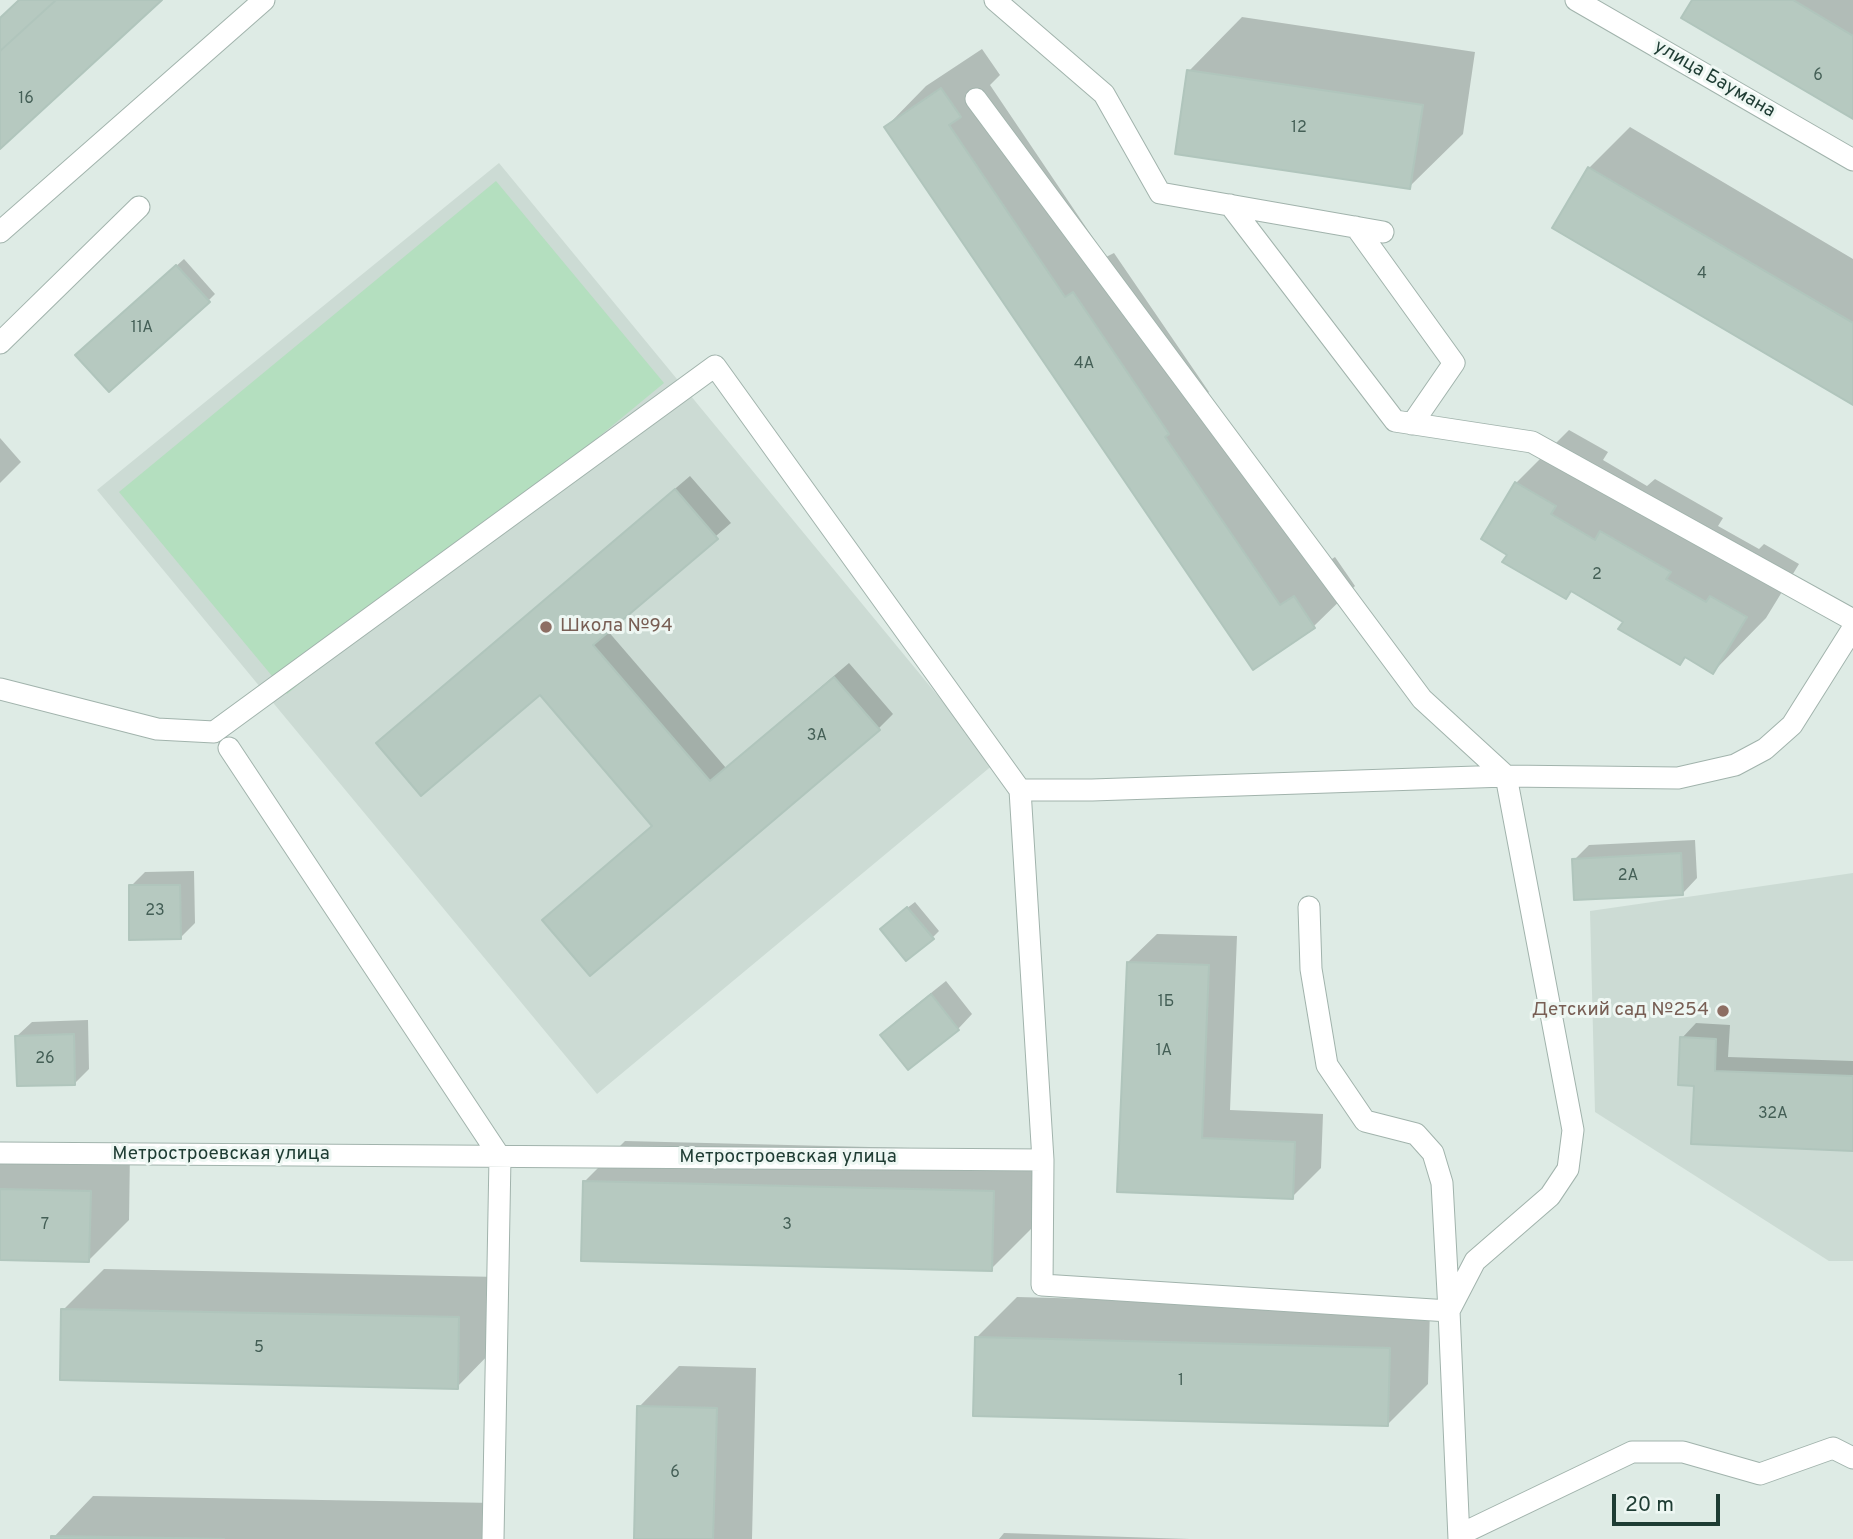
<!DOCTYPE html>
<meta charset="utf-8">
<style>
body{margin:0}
#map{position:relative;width:1853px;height:1539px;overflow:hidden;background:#deebe5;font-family:Overpass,sans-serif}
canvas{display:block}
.scale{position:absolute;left:1612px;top:1494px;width:108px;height:32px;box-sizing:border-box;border:4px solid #1e3c33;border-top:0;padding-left:9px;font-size:21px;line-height:24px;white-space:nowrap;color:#1e3c33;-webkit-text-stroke:5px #eef7f3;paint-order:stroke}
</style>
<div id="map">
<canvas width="1853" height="1539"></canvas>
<div class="scale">20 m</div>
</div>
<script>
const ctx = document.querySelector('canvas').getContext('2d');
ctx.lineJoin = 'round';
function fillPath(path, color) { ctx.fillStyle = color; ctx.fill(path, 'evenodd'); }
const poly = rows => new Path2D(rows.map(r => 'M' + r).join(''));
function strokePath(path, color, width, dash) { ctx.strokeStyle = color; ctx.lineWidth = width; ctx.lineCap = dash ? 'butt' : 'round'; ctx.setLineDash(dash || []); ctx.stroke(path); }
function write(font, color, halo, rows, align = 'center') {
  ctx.font = font + ' Overpass,sans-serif'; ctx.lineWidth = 6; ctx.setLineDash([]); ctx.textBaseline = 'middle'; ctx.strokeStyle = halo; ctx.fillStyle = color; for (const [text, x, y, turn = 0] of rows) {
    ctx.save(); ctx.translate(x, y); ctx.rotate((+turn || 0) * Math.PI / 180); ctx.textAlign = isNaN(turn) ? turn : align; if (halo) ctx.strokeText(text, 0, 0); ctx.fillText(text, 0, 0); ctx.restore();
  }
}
const built = poly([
 [499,163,994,764,597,1094,97,490],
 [1853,873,1853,1261,1829,1261,1595,1112,1590,911]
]);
const green = poly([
 [496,181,664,383,287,694,119,492]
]);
const shadow = poly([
 [1694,0,1853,0,1853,117],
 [1242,17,1475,52,1463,134,1409,187,1189,71],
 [982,49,1000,75,990,85,1106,257,1114,253,1209,392,1205,396,1321,566,1335,557,1355,586,1314,626,1253,668,886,127,926,86],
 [1630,127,1853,259,1853,403,1554,227,1589,168],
 [184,259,215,294,208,301,84,349],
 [1569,430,1608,452,1603,460,1647,486,1655,479,1723,518,1718,526,1759,549,1764,544,1799,564,1766,618,1713,672,1687,656,1680,663,1625,621,1573,590,1565,597,1509,554,1516,483],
 [0,438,21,462,0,483],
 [690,476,731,523,607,630,726,768,849,663,893,714,878,729,544,920,654,825,540,693,393,729],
 [1695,840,1697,878,1683,893,1574,860,1589,845],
 [194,871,195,923,180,938,131,886,145,872],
 [915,902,939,931,932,938,889,922],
 [1157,934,1237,936,1230,1110,1323,1114,1321,1168,1292,1197,1119,1191,1128,962],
 [946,981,972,1014,958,1029,882,1035,896,1021],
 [88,1020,89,1069,75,1083,17,1036,32,1022],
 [1696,1023,1730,1025,1728,1057,1853,1061,1853,1149,1696,1085,1682,1038],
 [625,1141,1033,1151,1032,1228,991,1269,584,1182],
 [0,1148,130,1151,129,1220,88,1261,0,1259],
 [104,1269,499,1277,497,1346,457,1387,63,1310],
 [1017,1297,1430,1308,1428,1384,1387,1425,976,1338],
 [679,1366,756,1368,752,1539,636,1539,639,1407],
 [93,1496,495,1503,494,1539,52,1539],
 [1004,1533,1190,1539,999,1539]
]);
const building = poly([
 [19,0,56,0,0,51,0,18,19,0],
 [56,0,162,0,0,149,0,51,56,0],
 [1692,0,1793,0,1853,36,1853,119,1681,18,1692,0],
 [1187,70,1423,105,1410,189,1175,154,1187,70],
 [941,88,961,117,949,125,1065,297,1073,292,1169,434,1165,437,1280,605,1294,596,1315,628,1253,670,884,127,941,88],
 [1588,167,1853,323,1853,405,1552,228,1588,167],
 [176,265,210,302,109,392,75,355,176,265],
 [1515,482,1556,506,1551,514,1595,540,1600,531,1671,572,1666,579,1706,602,1710,596,1747,617,1713,674,1685,657,1680,665,1618,629,1623,622,1571,591,1566,599,1502,562,1507,555,1481,539,1515,482],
 [675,489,718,539,593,645,710,781,834,677,880,730,590,976,542,920,652,826,540,695,421,796,376,743,675,489],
 [1681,853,1683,895,1574,900,1572,859,1681,853],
 [129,885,180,885,181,939,129,940,129,885],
 [907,907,934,939,906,961,880,929,907,907],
 [1127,962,1209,965,1202,1138,1295,1142,1293,1199,1117,1192,1127,962],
 [931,994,959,1030,908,1070,880,1035,931,994],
 [74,1034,75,1085,17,1086,15,1036,74,1034],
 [1680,1037,1716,1039,1715,1071,1853,1076,1853,1151,1691,1144,1694,1086,1678,1085,1680,1037],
 [583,1181,994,1191,992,1271,581,1261,583,1181],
 [0,1189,91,1191,89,1262,0,1260,0,1189],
 [61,1309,459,1317,458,1389,60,1380,61,1309],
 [975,1337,1390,1348,1388,1426,973,1416,975,1337],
 [637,1406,717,1408,713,1539,634,1539,637,1406],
 [51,1536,224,1539,51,1539,51,1536]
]);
const minor = poly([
 [995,0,1104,94,1160,193,1383,232],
 [1576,0,1853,160],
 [976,99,1422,699,1506,776,1573,1130,1568,1169,1550,1196,1475,1261,1449,1311,1459,1539],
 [1230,205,1395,421,1532,442,1853,620],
 [1356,227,1454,363,1412,424],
 [0,232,264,0],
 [0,343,139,207],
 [0,689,157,729,214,732,715,366,1020,790,1092,790,1506,776,1678,778,1735,765,1765,749,1792,725,1853,628],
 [229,748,500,1157,493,1539],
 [1020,790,1043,1160],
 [0,1153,1043,1160,1042,1285,1449,1311,1442,1183,1433,1153,1416,1134,1365,1121,1327,1065,1311,969,1309,907],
 [1459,1535,1632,1452,1683,1452,1760,1474,1833,1448,1853,1458]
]);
const markers = [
 [546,627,7,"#8d6e63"],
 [1723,1011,7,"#8d6e63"]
];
const numberNames = [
 ["6",1818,77],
 ["16",26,100],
 ["12",1299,129],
 ["4",1702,275],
 ["11А",142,329],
 ["4А",1084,365],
 ["2",1597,576],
 ["3А",817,737],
 ["2А",1628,877],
 ["23",155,912],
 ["1Б",1166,1003],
 ["1А",1164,1052],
 ["26",45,1060],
 ["32А",1773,1115],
 ["7",45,1226],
 ["3",787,1226],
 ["5",259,1349],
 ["1",1181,1382],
 ["6",675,1474]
];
const streetNames = [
 ["улица Баумана",1714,80,30],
 ["Метростроевская улица",221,1155],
 ["Метростроевская улица",788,1158]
];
const educationNames = [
 ["Школа №94",560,627],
 ["Детский сад №254",1709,1011,"right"]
];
fillPath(built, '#ccdbd4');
fillPath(green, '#b4dfbf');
fillPath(shadow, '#0003');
fillPath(building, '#b6c9c0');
strokePath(building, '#b0c5bc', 2);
strokePath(minor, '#a1b3ac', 23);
strokePath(minor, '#fff', 21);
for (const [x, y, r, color] of markers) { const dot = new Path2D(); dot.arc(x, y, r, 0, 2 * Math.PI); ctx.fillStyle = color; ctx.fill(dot); strokePath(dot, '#eef7f3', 2.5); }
write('16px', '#445f56', null, numberNames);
write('19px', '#1e3c33', '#eef7f3', streetNames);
write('19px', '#785e54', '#eef7f3', educationNames, 'left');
</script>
